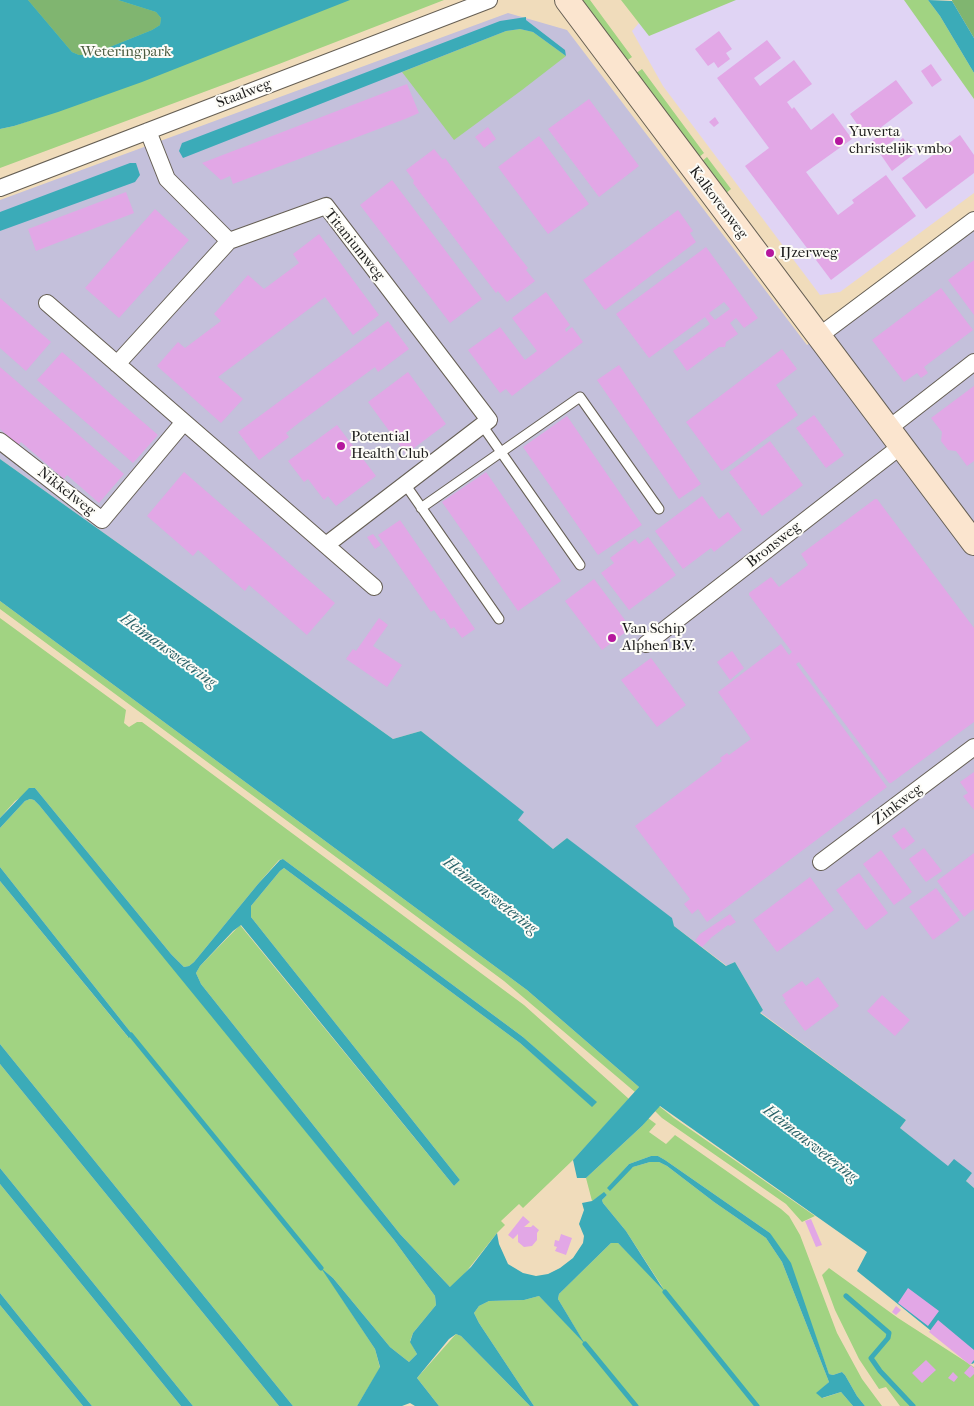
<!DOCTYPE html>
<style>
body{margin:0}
canvas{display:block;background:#f0dcbb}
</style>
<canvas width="974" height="1406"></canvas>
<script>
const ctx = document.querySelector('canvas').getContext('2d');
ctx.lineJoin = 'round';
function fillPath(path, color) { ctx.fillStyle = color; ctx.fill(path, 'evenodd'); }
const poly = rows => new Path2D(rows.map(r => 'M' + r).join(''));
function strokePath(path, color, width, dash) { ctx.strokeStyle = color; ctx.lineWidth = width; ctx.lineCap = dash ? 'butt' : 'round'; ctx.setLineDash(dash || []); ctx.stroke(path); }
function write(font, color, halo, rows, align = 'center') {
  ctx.font = font + ' "IM FELL French Canon",serif'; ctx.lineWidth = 4; ctx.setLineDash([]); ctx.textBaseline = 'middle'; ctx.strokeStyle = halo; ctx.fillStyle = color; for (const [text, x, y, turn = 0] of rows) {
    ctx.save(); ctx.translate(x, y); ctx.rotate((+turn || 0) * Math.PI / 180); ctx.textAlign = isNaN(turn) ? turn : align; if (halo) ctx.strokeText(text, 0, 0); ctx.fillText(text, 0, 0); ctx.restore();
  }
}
const built = poly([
 [686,0,910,0,974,89,974,193,840,292,820,295,663,86,632,31,645,16]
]);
const industrial = poly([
 [508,13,567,30,807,345,974,221,974,1188,966,1181,972,1173,948,1167,900,1128,906,1120,760,1012,763,1010,735,962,727,966,674,926,567,838,553,849,518,820,523,812,421,731,393,739,0,459,0,200]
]);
const green = poly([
 [7,0,444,0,279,64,0,168,0,129,14,126,96,98],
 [579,0,590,0,632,57,625,62],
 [621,0,736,0,649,36],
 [904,0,928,0,940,16,974,73,974,99],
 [520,29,533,32,566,56,522,90,454,140,402,72,506,31],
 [642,69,704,153,698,158,635,74],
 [707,157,731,189,725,194,701,162],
 [0,601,527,990,639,1087,635,1092,504,981,0,609],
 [0,618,126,710,124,723,129,727,137,722,142,722,524,1005,629,1099,573,1160,523,1208,519,1204,501,1221,505,1225,497,1233,458,1282,451,1288,400,1234,201,984,196,973,200,966,240,925,454,1186,460,1180,251,917,251,906,280,871,284,868,520,1043,592,1106,596,1102,523,1037,283,859,279,860,258,884,194,962,189,966,184,967,171,954,35,788,15,801,0,818],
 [30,799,34,800,39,805,190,988,394,1240,435,1296,436,1305,413,1333,410,1341,417,1354,409,1362,390,1347,333,1278,323,1270,375,1349,380,1368,357,1406,293,1406,0,1044,0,881,128,1037,132,1034,0,867,0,828,25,801],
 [0,1064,279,1406,193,1406,0,1168],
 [659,1106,674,1118,815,1216,802,1222,786,1204,662,1118,655,1111],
 [648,1118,656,1124,649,1132,666,1144,675,1135,781,1209,789,1216,800,1235,837,1333,862,1379,882,1406,865,1406,857,1396,845,1375,842,1372,833,1375,829,1374,814,1332,770,1233,665,1160,658,1156,651,1156,629,1164,608,1188,633,1167,650,1162,659,1162,667,1166,714,1202,766,1238,782,1262,829,1382,817,1393,823,1398,841,1392,853,1406,534,1406,479,1323,474,1313,479,1306,489,1301,524,1300,539,1296,583,1341,558,1299,559,1294,611,1243,618,1243,663,1288,626,1231,603,1203,602,1200,607,1195,604,1193,592,1201,586,1178,642,1126],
 [0,1184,181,1406,92,1406,29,1329,0,1293],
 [829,1268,898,1318,974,1367,974,1406,900,1406,886,1387,879,1389,859,1359,835,1310,822,1275],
 [0,1305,83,1406,0,1406],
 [456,1334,461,1336,530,1406,439,1406,417,1378]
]);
const forest = poly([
 [28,0,118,0,156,12,161,18,160,25,152,30,90,55,79,55,72,52],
 [952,0,974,0,974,38,952,1]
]);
const water = poly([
 [0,0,28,0,72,52,79,55,90,55,152,30,160,25,161,18,156,12,118,0,350,0,142,82,58,112,14,126,0,129],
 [928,0,952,1,974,38,974,73,940,16],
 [526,17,526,20,565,50,566,56,533,32,520,29,506,31,183,158,179,151,182,143,500,21],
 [130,163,136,163,140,175,135,182,0,231,0,212],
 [0,459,393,739,421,731,524,812,518,820,553,849,567,838,672,918,674,926,726,966,735,962,763,1010,760,1013,906,1120,900,1128,948,1166,954,1159,972,1173,966,1181,974,1188,974,1363,972,1364,857,1271,867,1252,660,1106,642,1126,586,1178,577,1178,573,1160,639,1087,527,990,0,601],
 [29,788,35,788,171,954,184,967,189,966,194,962,258,884,280,860,283,859,523,1037,597,1102,592,1107,520,1043,284,868,280,871,251,906,251,917,460,1180,454,1186,241,925,233,931,200,966,196,973,201,984,400,1234,450,1287,471,1267,497,1233,499,1244,508,1264,523,1273,536,1276,548,1274,560,1268,573,1258,583,1243,584,1236,579,1224,584,1210,582,1203,592,1201,604,1192,607,1195,602,1200,603,1203,626,1231,665,1292,618,1243,611,1243,559,1294,558,1299,585,1344,539,1296,524,1300,489,1301,479,1306,474,1313,479,1323,534,1406,530,1406,461,1336,456,1334,449,1339,417,1378,439,1406,415,1406,410,1403,402,1406,357,1406,380,1367,375,1349,321,1268,333,1278,390,1347,409,1362,417,1354,410,1342,413,1333,436,1305,435,1296,394,1240,39,805,34,800,30,799,25,801,0,828,0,818],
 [0,867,132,1034,129,1038,0,881],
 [0,1044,293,1406,279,1406,0,1064],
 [651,1156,658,1156,665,1160,770,1233,791,1263,829,1374,833,1375,842,1372,845,1375,857,1396,865,1406,853,1406,841,1392,822,1398,816,1393,829,1382,782,1262,766,1238,714,1202,667,1166,659,1162,650,1162,633,1167,610,1191,607,1188,629,1164],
 [0,1168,193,1406,181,1406,0,1184],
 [0,1293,29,1329,92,1406,83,1406,0,1305]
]);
const stream = poly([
 [131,1035,321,1268],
 [665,1292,757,1406],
 [846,1296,889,1333,888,1338,871,1358,880,1371,913,1406],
 [585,1344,636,1406]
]);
const building = poly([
 [719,31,732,49,726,53,730,59,718,68,714,62,708,66,695,49],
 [767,40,781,58,754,78,760,86,794,60,812,84,787,102,792,109,794,107,811,130,833,113,852,139,806,172,838,215,854,203,852,200,886,175,916,216,831,280,816,260,819,257,814,250,810,252,745,166,769,148,717,78],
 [931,64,942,80,932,87,921,71],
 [896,80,913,103,867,138,850,114],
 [407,84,419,113,405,119,233,184,230,176,221,180,202,163],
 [589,99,639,166,599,197,548,129],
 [715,117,719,123,714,127,709,122],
 [488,127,496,139,484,148,475,137],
 [888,129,895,139,878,152,871,142],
 [960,135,974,155,974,173,926,209,902,178],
 [539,136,589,204,548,234,498,167],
 [903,138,915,153,892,171,881,155],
 [434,149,443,160,445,158,513,249,528,268,526,270,535,281,507,302,498,291,496,293,461,247,413,183,414,181,406,170],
 [392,180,482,299,450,323,360,205],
 [126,192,134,213,36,251,28,229],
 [155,209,189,240,119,318,85,288],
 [678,210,693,231,690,233,696,242,605,310,583,280],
 [319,234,379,315,353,335,325,297,218,377,243,399,221,423,157,366,178,342,185,348,221,321,214,314,248,275,264,289,299,263,293,254],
 [706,247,758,318,744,328,736,318,730,323,738,334,726,342,725,347,719,347,687,371,673,351,710,324,705,317,649,358,616,314],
 [724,302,730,309,715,320,709,313],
 [974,260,974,315,948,280],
 [941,288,973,330,924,367,928,373,921,378,917,373,904,382,872,340],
 [546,292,570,325,565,329,566,332,572,327,583,342,512,396,506,389,500,393,468,350,500,327,525,360,537,351,512,318],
 [0,298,51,342,26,371,0,348],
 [388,321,409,349,378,372,375,367,300,422,286,433,289,437,259,460,238,432],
 [782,349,797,369,776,385,798,415,722,471,686,422],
 [62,352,158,435,133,463,37,380],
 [619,365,701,484,679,499,597,380],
 [0,367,124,474,99,503,67,475,64,479,21,442,18,445,0,429],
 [408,372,446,424,406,454,368,402],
 [974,386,974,461,967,466,956,451,948,450,941,441,942,432,931,418],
 [814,415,844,455,826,468,796,428],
 [567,416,642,525,598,555,523,447],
 [337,425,376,476,336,506,328,496,324,500,308,479,304,482,288,461],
 [770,441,803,485,762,516,729,472],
 [184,472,335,603,307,635,249,585,245,591,198,550,193,556,147,516],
 [486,472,561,581,518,611,442,502],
 [702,496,719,519,728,512,742,530,714,552,711,548,683,569,655,531],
 [875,499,877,499,974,628,974,722,891,783,889,783,799,662,796,664,887,787,707,922,698,909,692,914,684,904,690,899,635,826,722,761,720,758,727,753,729,755,751,739,718,692,781,644,789,655,792,652,749,595,749,593,771,577,779,587,808,565,801,554],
 [400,520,475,629,462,638,454,627,451,629,444,618,441,620,434,610,431,612,378,535],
 [373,534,381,545,375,549,367,537],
 [648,537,676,575,629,610,601,573,614,563,610,558,635,539,639,544],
 [594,579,631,628,602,650,565,601],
 [379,618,388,625,373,646,402,665,387,687,346,659,353,649,356,651],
 [732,651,744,668,730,680,717,662],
 [651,658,686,705,657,727,621,680],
 [974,772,974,810,963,796,968,793,960,782],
 [904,827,915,841,903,850,892,836],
 [924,848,942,871,926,882,909,859],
 [881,850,912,892,894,905,863,864],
 [974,853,974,909,964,917,937,881],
 [859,873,888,913,866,930,836,890],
 [810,877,834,910,777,952,753,920],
 [936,888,960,920,933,940,909,907],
 [730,914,736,922,730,926,728,925,712,937,702,947,695,941,700,934],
 [818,977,839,1006,805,1031,784,1002,786,1001,782,995,802,981,806,986],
 [882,995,910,1020,895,1036,867,1011],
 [523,1216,530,1222,524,1227,531,1227,533,1225,539,1230,537,1233,537,1240,532,1246,524,1247,518,1242,518,1234,513,1239,508,1235],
 [811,1219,822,1245,816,1247,805,1221],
 [561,1234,572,1238,566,1255,555,1251,557,1247,554,1246,555,1240,559,1241],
 [908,1288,939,1311,928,1326,898,1303],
 [896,1306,901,1310,896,1315,892,1312],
 [938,1320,974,1350,974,1360,970,1365,929,1332],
 [926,1360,936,1370,922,1383,912,1373],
 [971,1365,974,1368,974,1374,970,1378,964,1373],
 [953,1372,958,1377,954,1382,948,1378]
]);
const lane = poly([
 [482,425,580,565],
 [405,484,499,619],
 [421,508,580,397,659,509]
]);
const street = poly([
 [148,131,167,179,229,241,326,206,489,420,326,545],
 [0,188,489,0],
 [47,303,374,587],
 [819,336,974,220],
 [117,364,229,241],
 [888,429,974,362],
 [0,441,102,520,184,422],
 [646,644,901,446],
 [821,862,974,747]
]);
const secondary = poly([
 [567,0,974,543]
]);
const markers = [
 [839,141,5,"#b5179e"],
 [770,253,5,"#b5179e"],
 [341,446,5,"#b5179e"],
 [612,638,5,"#b5179e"]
];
const parkNames = [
 ["Weteringpark",126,52]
];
const streetNames = [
 ["Staalweg",244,94,-21],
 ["Kalkovenweg",718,203,53],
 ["Titaniumweg",354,245,51],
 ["Nikkelweg",66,492,38],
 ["Bronsweg",774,545,-38],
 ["Zinkweg",898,805,-37]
];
const poiNames = [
 ["Yuverta",849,132],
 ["christelijk vmbo",849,149],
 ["IJzerweg",780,253],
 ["Potential",351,437],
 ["Health Club",351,454],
 ["Van Schip",622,629],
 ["Alphen B.V.",622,646]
];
const waterNames = [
 ["Heimanswetering",168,651,36],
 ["Heimanswetering",490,896,38],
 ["Heimanswetering",810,1144,38]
];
fillPath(built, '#e0d4f4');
fillPath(industrial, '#c4c0db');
fillPath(green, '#a1d382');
fillPath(forest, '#80b570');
fillPath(water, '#3babb8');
strokePath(stream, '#3babb8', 5);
fillPath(building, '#e2a7e6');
strokePath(lane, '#665f54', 11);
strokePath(street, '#665f54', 18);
strokePath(secondary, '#665f54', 26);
strokePath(lane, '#fff', 9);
strokePath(street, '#fff', 16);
strokePath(secondary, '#fbe5cf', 24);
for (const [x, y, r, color] of markers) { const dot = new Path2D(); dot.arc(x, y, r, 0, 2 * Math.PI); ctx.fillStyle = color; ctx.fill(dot); strokePath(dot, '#fdfcf7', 2); }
write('15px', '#4b5c40', '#fdfcf7', parkNames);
write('15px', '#1c1c1c', '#fdfcf7', streetNames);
write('15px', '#1c1c1c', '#fdfcf7', poiNames, 'left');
write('italic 16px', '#2c646a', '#fdfcf7', waterNames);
</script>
